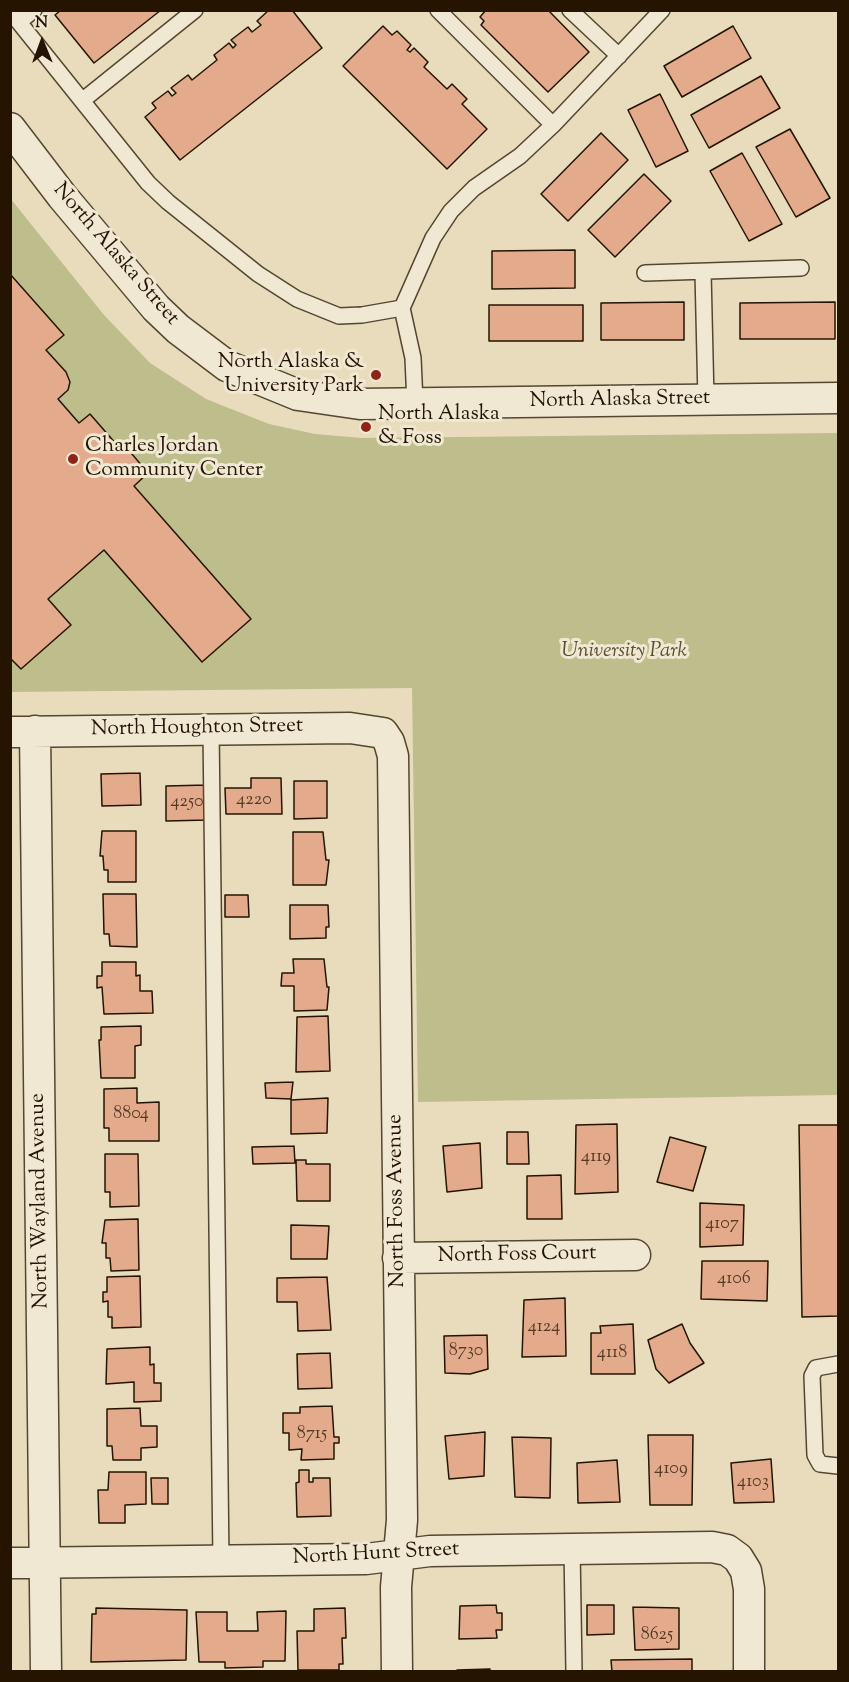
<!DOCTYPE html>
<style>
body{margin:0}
#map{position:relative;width:849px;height:1682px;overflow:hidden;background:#e8dcbc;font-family:"Sorts Mill Goudy",serif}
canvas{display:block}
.frame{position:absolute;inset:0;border:12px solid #241400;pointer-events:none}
.north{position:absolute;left:12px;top:12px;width:60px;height:60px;-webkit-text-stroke:4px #f0e8d3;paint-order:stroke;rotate:359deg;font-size:16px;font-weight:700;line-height:24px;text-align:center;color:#241400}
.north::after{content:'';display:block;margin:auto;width:21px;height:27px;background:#241400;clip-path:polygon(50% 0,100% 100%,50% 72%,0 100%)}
</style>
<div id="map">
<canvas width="849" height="1682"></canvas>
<div class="frame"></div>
<div class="north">N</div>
</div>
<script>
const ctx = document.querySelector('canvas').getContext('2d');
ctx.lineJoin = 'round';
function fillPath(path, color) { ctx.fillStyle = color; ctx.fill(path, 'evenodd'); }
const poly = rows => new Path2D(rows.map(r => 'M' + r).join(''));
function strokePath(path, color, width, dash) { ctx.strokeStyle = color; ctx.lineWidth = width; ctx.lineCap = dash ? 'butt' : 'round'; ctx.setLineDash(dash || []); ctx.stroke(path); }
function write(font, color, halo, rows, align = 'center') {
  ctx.font = font + ' "Sorts Mill Goudy",serif'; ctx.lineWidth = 6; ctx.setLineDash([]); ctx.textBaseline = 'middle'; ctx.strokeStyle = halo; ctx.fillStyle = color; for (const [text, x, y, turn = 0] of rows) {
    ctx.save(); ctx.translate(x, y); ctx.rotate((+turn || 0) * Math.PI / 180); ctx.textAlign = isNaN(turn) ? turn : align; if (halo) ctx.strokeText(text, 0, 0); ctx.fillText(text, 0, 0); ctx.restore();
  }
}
const green = poly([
 [10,198,104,315,150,363,206,399,269,424,315,434,362,438,838,433,838,1095,418,1102,412,688,11,692]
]);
const building = poly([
 [61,10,161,10,94,63,55,15,61,10],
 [269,10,292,10,322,48,180,160,145,117,156,108,152,103,168,91,172,96,176,93,171,88,188,75,192,80,217,60,214,55,229,43,233,48,236,45,231,40,248,27,252,32,261,25,257,21,269,10],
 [486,10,548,10,589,52,548,92,481,25,484,21,480,17,486,10],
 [383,26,392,35,397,31,411,45,407,50,410,52,414,48,428,62,424,67,447,89,452,84,467,99,462,104,487,129,447,169,343,66,383,26],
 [733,26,751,58,682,97,664,66,733,26],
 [761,76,780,108,709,148,691,115,761,76],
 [660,94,688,151,656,167,628,110,660,94],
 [790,129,830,198,796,217,756,147,790,129],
 [601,133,628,160,568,221,541,194,601,133],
 [742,153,782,224,749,241,710,171,742,153],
 [644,174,671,201,615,257,588,230,644,174],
 [575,250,575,288,492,289,492,251,575,250],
 [10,274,64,335,46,350,66,372,70,382,68,390,58,399,79,423,90,414,117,445,121,441,148,473,134,486,251,619,202,662,104,550,48,599,71,625,21,669,10,658,10,274],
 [684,302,684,340,601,340,601,303,684,302],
 [835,302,835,339,740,339,740,303,835,302],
 [489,305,583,305,583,341,489,341,489,305],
 [140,773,141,805,102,806,101,774,140,773],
 [251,778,281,778,282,814,226,814,225,788,251,788,251,778],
 [294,781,327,781,327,818,294,819,294,781],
 [207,785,208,820,166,821,166,786,207,785],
 [102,831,136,831,136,882,108,882,108,870,104,870,103,856,100,856,102,831],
 [293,832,323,832,326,860,329,860,326,885,293,885,293,832],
 [103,894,136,894,137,947,110,946,109,934,104,934,103,894],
 [225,895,248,895,249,917,225,917,225,895],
 [290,905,328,905,329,927,326,927,326,938,290,939,290,905],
 [293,959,324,959,327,987,329,987,327,1010,294,1011,294,986,281,986,282,973,294,973,293,959],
 [102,962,136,962,136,976,140,975,140,991,152,991,153,1013,104,1014,102,987,97,988,97,976,102,976,102,962],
 [328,1016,330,1071,296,1072,297,1017,328,1016],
 [141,1026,141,1045,135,1046,135,1078,101,1078,99,1040,101,1040,101,1027,141,1026],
 [293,1082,291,1099,266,1098,265,1083,293,1082],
 [137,1088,137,1103,159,1102,159,1141,109,1141,109,1128,104,1128,104,1089,137,1088],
 [328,1098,327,1133,291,1134,291,1100,328,1098],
 [617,1124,618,1192,575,1194,576,1125,617,1124],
 [799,1125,838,1125,838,1316,802,1317,799,1125],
 [507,1132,528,1132,529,1164,507,1164,507,1132],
 [670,1137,706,1147,693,1191,657,1182,670,1137],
 [480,1143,482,1188,447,1192,443,1146,480,1143],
 [294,1146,295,1163,253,1164,252,1147,294,1146],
 [105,1154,138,1154,139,1206,110,1207,110,1192,105,1192,105,1154],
 [296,1160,306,1160,306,1164,330,1164,330,1201,297,1201,296,1160],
 [561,1175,562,1219,527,1219,527,1176,561,1175],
 [700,1203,744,1205,743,1245,700,1247,700,1203],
 [138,1219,139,1270,111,1271,110,1258,106,1258,106,1243,102,1243,105,1220,138,1219],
 [291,1225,329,1226,327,1259,291,1259,291,1225],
 [702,1261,768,1261,767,1301,701,1299,702,1261],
 [140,1276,141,1327,112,1328,112,1317,108,1317,108,1301,103,1302,103,1292,107,1292,107,1277,140,1276],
 [327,1277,331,1330,298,1331,297,1302,277,1302,277,1278,327,1277],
 [565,1298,566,1356,522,1357,524,1300,565,1298],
 [633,1324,635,1374,591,1374,591,1333,601,1333,600,1326,633,1324],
 [682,1324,690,1343,704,1363,669,1383,656,1369,648,1340,682,1324],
 [487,1335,488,1369,470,1374,445,1373,444,1336,487,1335],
 [150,1347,150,1365,154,1364,154,1383,161,1383,161,1401,134,1402,134,1382,106,1384,107,1349,150,1347],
 [330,1353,332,1388,298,1389,297,1354,330,1353],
 [332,1406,334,1437,339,1437,339,1443,334,1443,334,1459,301,1460,302,1449,289,1450,289,1433,283,1433,283,1413,300,1413,300,1407,332,1406],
 [140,1408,141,1426,157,1426,157,1447,141,1448,141,1460,113,1460,112,1446,107,1446,107,1409,140,1408],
 [485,1432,484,1476,449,1479,445,1436,485,1432],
 [648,1435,693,1435,692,1505,650,1505,648,1435],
 [512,1437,551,1438,550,1498,515,1497,512,1437],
 [771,1459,774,1502,734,1503,731,1463,771,1459],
 [617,1460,620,1502,578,1503,577,1463,617,1460],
 [299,1470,309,1470,309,1482,313,1482,313,1478,330,1478,331,1516,297,1517,296,1483,299,1482,299,1470],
 [109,1472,146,1472,146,1504,125,1505,125,1523,99,1523,98,1490,108,1490,109,1472],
 [151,1478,168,1478,168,1504,152,1504,151,1478],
 [496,1605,497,1613,502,1613,502,1630,496,1630,497,1638,459,1639,460,1606,496,1605],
 [587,1605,614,1605,614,1634,587,1635,587,1605],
 [633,1607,679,1608,679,1649,635,1650,633,1607],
 [96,1608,187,1610,186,1660,91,1662,92,1614,96,1614,96,1608],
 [345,1608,346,1638,342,1638,343,1664,339,1664,339,1670,298,1670,297,1631,314,1631,314,1609,345,1608],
 [286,1611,285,1661,263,1661,263,1667,225,1668,225,1662,199,1662,196,1612,227,1612,227,1631,258,1631,257,1612,286,1611],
 [692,1659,692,1672,612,1672,611,1660,692,1659],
 [490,1669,490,1672,457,1670,490,1669]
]);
const lane = poly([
 [438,10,553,125],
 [570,10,619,56],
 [10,11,148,183,168,202,258,274,297,299,339,316,362,315,402,308],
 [19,22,34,10],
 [83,100,195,10],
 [703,272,706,400],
 [645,273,801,268],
 [415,403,413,358,402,308,433,238,451,211,474,188,520,156,553,125,662,10],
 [211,729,221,1561],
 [838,1364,816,1368,812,1376,815,1455,820,1464,838,1466],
 [572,1548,574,1672]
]);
const street = poly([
 [10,128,62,196,156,308,178,329,227,366,298,395,360,404,838,398],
 [35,731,46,1672],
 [10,732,350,728,383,733,389,742,393,756,402,1520,396,1587,397,1672],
 [398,1258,635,1255],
 [10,1563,366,1559,430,1551,712,1547,727,1550,738,1558,746,1571,749,1589,749,1672]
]);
const markers = [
 [376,375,6,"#8f2418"],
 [366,427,6,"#8f2418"],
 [73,459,6,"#8f2418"]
];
const numberNames = [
 ["4220",254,801],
 ["4250",187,803],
 ["8804",131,1115],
 ["4119",596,1158],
 ["4107",722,1225],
 ["4106",734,1280],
 ["4124",544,1328],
 ["8730",466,1352],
 ["4118",612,1354],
 ["8715",312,1435],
 ["4109",671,1470],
 ["4103",753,1483],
 ["8625",657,1636]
];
const streetNames = [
 ["North Alaska Street",115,255,49],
 ["North Alaska Street",620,401,-1],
 ["North Houghton Street",197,729,-1],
 ["North Wayland Avenue",41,1201,-91],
 ["North Foss Avenue",398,1201,-91],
 ["North Foss Court",517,1256,-1],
 ["North Hunt Street",376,1555,-3]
];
const poiNames = [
 ["North Alaska &",364,363,"right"],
 ["University Park",364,387,"right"],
 ["North Alaska",378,415],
 ["& Foss",378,439],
 ["Charles Jordan",85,447],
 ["Community Center",85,471]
];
const parkNames = [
 ["University Park",624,652]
];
fillPath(green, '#bdbe8c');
fillPath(building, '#e3ab8b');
strokePath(building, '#241400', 1.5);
strokePath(lane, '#55462f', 18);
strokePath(street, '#55462f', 33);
strokePath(lane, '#f0e8d3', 15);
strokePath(street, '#f0e8d3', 30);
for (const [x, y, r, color] of markers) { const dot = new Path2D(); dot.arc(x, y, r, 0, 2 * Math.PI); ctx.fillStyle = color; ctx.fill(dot); strokePath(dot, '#f0e8d3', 2); }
write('18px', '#543a23', null, numberNames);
write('21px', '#241400', '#f0e8d3', streetNames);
write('21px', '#241400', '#f0e8d3', poiNames, 'left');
write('italic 21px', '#5a5031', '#f0e8d3', parkNames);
</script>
